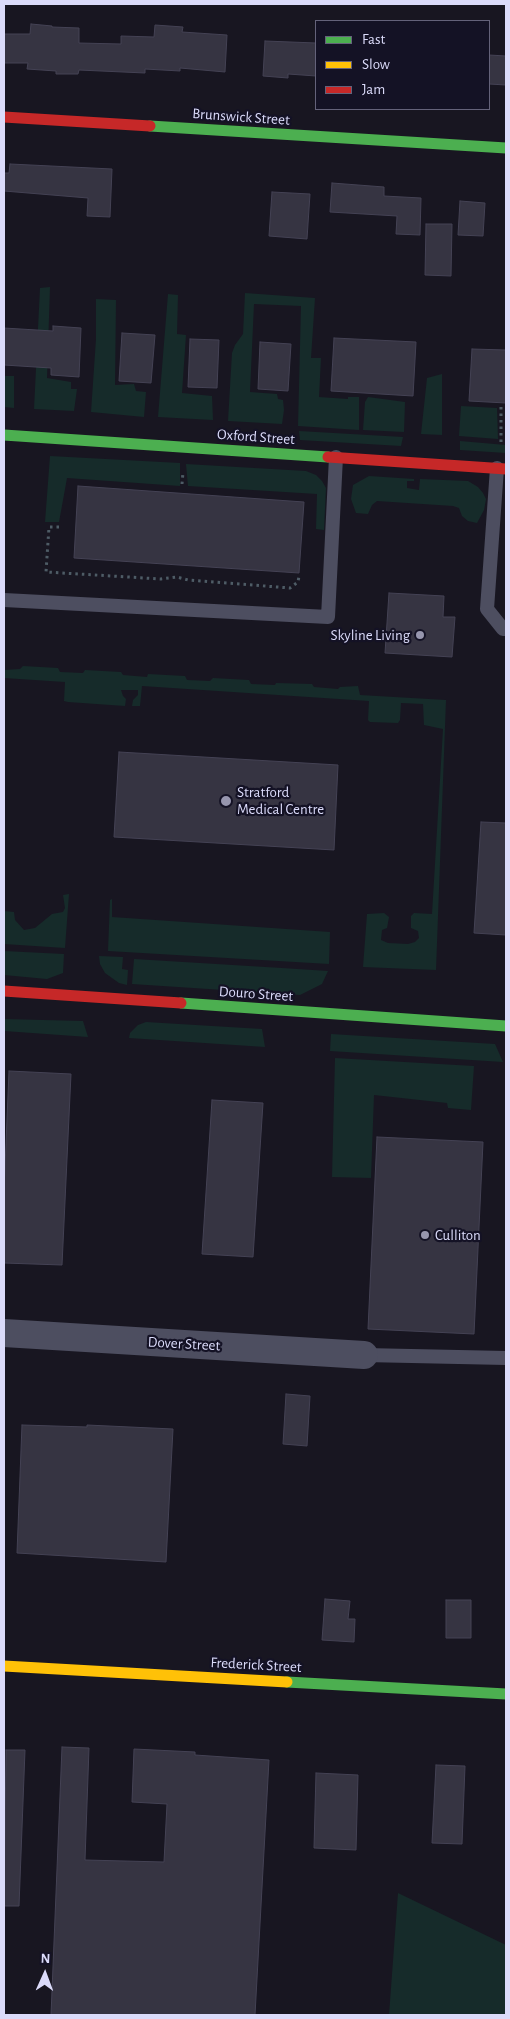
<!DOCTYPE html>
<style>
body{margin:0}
#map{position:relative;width:510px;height:2019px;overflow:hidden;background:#181621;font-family:"Alegreya Sans",sans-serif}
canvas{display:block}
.frame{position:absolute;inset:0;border:5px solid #dbdbfa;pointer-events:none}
.legend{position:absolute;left:315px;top:20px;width:175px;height:90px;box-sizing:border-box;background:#141225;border:1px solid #64627a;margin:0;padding:6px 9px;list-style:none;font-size:15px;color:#dbdbfa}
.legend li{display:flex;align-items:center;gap:10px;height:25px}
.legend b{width:25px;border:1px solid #64627a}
.north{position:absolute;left:20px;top:1949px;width:50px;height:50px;-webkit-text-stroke:4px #141225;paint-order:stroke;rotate:2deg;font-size:14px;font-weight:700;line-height:20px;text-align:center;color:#dbdbfa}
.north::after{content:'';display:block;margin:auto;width:18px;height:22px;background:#dbdbfa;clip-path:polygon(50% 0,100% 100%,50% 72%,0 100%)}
</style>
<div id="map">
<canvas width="510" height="2019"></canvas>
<div class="frame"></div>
<ul class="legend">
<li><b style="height:6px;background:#4caf50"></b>Fast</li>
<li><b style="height:6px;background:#ffc107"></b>Slow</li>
<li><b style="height:6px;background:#c62828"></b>Jam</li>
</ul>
<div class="north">N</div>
</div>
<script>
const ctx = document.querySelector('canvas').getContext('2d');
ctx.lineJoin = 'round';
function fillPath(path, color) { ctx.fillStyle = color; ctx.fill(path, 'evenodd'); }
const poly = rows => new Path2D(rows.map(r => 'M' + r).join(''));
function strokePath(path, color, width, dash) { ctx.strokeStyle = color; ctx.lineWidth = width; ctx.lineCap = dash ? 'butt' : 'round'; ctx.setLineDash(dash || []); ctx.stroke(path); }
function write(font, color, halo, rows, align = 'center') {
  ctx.font = font + ' "Alegreya Sans",sans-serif'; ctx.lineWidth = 4.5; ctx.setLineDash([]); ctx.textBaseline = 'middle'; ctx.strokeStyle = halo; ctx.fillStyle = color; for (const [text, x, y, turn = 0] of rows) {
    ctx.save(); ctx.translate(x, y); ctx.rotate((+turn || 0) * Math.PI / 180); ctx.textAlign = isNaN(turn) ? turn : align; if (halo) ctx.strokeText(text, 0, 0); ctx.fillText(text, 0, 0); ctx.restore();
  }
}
const green = poly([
 [50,287,47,378,71,382,71,389,77,389,74,411,34,409,40,288],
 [245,293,315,298,311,358,321,358,319,397,348,399,348,397,359,397,359,430,298,426,301,306,254,304,250,392,277,394,278,399,283,400,284,410,282,424,228,421,232,353,235,345,243,334],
 [168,294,178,295,177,334,186,335,182,393,212,396,213,420,158,417],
 [96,299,116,300,115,385,134,384,136,391,146,392,144,417,91,412,96,339],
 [442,374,442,435,421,434,427,378],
 [4,376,14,376,14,408,4,407],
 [368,397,405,402,404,432,363,430,365,402],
 [461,406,497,408,498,439,459,436],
 [299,431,403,437,401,446,300,440],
 [460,441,506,445,506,453,460,450],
 [50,456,180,463,180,486,67,478,59,522,45,522],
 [186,464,306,471,316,475,322,481,326,488,324,530,316,529,317,494,188,486],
 [369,476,414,479,414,481,407,481,407,488,419,490,420,479,468,481,478,487,483,493,486,499,484,510,477,523,468,521,462,516,459,508,453,506,377,501,372,505,368,514,356,513,351,499,353,485],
 [23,666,58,668,60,672,83,673,85,670,121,672,123,675,147,677,148,674,185,676,187,680,210,681,213,678,249,680,251,684,275,685,276,683,312,684,314,687,338,689,340,687,358,686,360,695,446,700,436,970,363,967,367,914,384,913,389,917,387,928,382,930,381,940,388,943,408,944,415,942,419,938,418,931,411,928,411,916,414,913,432,914,443,729,424,725,423,704,401,703,400,720,398,723,370,722,368,720,369,701,142,686,140,706,132,706,133,700,138,695,138,690,121,690,123,696,126,699,125,706,68,702,64,701,65,682,4,678,4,670,20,669],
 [69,894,65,948,4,944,4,911,14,912,15,920,24,930,35,928,52,914,63,912,65,908,63,895],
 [112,899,112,917,330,932,329,964,108,951,110,900],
 [4,951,64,954,63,973,47,979,4,975],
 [99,956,123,957,122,969,128,970,127,985,119,983,105,973,100,964],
 [134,959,282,968,328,971,322,984,300,995,132,984],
 [4,1019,83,1021,88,1037,4,1031],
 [146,1022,262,1029,265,1047,129,1038,130,1033,138,1025],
 [331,1034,495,1044,503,1062,330,1051],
 [335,1058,474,1066,471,1110,448,1108,447,1103,374,1095,371,1178,332,1177],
 [398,1893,506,1945,506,2015,389,2015]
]);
const building = poly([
 [31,24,52,26,52,27,79,28,79,43,121,44,121,36,154,37,155,25,183,27,182,32,227,35,225,72,180,68,180,71,145,69,145,73,79,70,78,74,56,74,56,71,27,69,28,63,4,63,4,34,30,34,31,24],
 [265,41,316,43,316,76,288,74,288,78,263,76,265,41],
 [489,55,506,56,506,85,489,84,489,55],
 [10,164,112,169,110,217,87,216,88,198,4,191,4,173,9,173,10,164],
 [332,183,384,187,384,196,421,198,420,235,396,234,397,216,330,212,332,183],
 [272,192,310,194,307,239,269,236,272,192],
 [460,201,485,203,483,236,458,235,460,201],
 [426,224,452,224,451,276,425,275,426,224],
 [53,326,81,328,79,377,51,375,51,368,4,365,4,328,53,331,53,326],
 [122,333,155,335,151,383,119,381,122,333],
 [334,338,416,342,413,396,331,391,334,338],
 [190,339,219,340,217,388,188,387,190,339],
 [260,342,291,344,288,391,258,389,260,342],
 [472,349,506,350,506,403,469,401,472,349],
 [78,486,304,502,299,573,74,558,78,486],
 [389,593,444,596,443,617,455,617,452,657,385,653,389,593],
 [119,752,338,765,334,850,114,837,119,752],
 [481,822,506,823,506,935,474,933,481,822],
 [9,1071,71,1074,62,1265,4,1263,4,1191,9,1071],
 [212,1100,263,1103,253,1257,202,1254,212,1100],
 [377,1137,483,1142,474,1334,368,1329,377,1137],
 [286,1394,310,1396,307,1446,283,1444,286,1394],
 [22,1425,87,1427,87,1425,173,1429,166,1562,17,1553,22,1425],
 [325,1599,350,1601,348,1619,355,1619,354,1642,322,1640,325,1599],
 [446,1600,471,1600,471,1638,446,1638,446,1600],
 [62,1747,89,1748,85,1860,164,1862,167,1804,132,1802,134,1749,195,1752,195,1755,269,1760,255,2015,51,2015,62,1747],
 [6,1750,25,1750,19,1906,4,1906,6,1750],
 [436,1765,465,1766,462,1844,432,1843,436,1765],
 [316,1773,358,1775,356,1850,314,1848,316,1773]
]);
const path = poly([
 [501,442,501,407],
 [182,484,183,472],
 [59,527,49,527,46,572,161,579,177,577,188,580,290,588,298,582,299,576]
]);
const lane = poly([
 [497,468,487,609,503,629,506,629],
 [4,600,328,617,336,457],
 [364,1355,506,1358]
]);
const street = poly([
 [4,1333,364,1355]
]);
const fast = poly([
 [150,126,506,148],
 [4,435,328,457],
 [181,1003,506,1026],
 [287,1682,506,1694]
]);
const slow = poly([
 [4,1666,287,1682]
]);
const jam = poly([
 [4,117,150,126],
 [328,457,506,469],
 [4,991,181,1003]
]);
const markers = [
 [420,635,5,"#9796ae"],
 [226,801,6,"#9796ae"],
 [425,1235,5,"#9796ae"]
];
const streetNames = [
 ["Brunswick Street",241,117,4],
 ["Oxford Street",256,437,4],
 ["Douro Street",256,994,4],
 ["Dover Street",184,1344,3],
 ["Frederick Street",256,1665,3]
];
const poiNames = [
 ["Skyline Living",410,635,"right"],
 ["Stratford",237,792],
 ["Medical Centre",237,809],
 ["Culliton",435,1235]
];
fillPath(green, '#162b2a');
fillPath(building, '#363442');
strokePath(building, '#444254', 1);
strokePath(path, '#4e5c66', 3, [2.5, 4]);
strokePath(lane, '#4d4e60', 14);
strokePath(street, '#4d4e60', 28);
strokePath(fast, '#4caf50', 11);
strokePath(slow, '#ffc107', 11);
strokePath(jam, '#c62828', 11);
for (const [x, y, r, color] of markers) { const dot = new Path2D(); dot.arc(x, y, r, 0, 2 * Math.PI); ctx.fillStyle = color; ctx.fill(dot); strokePath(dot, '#141225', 2); }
write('15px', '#dbdbfa', '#141225', streetNames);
write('15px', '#dbdbfa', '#141225', poiNames, 'left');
</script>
